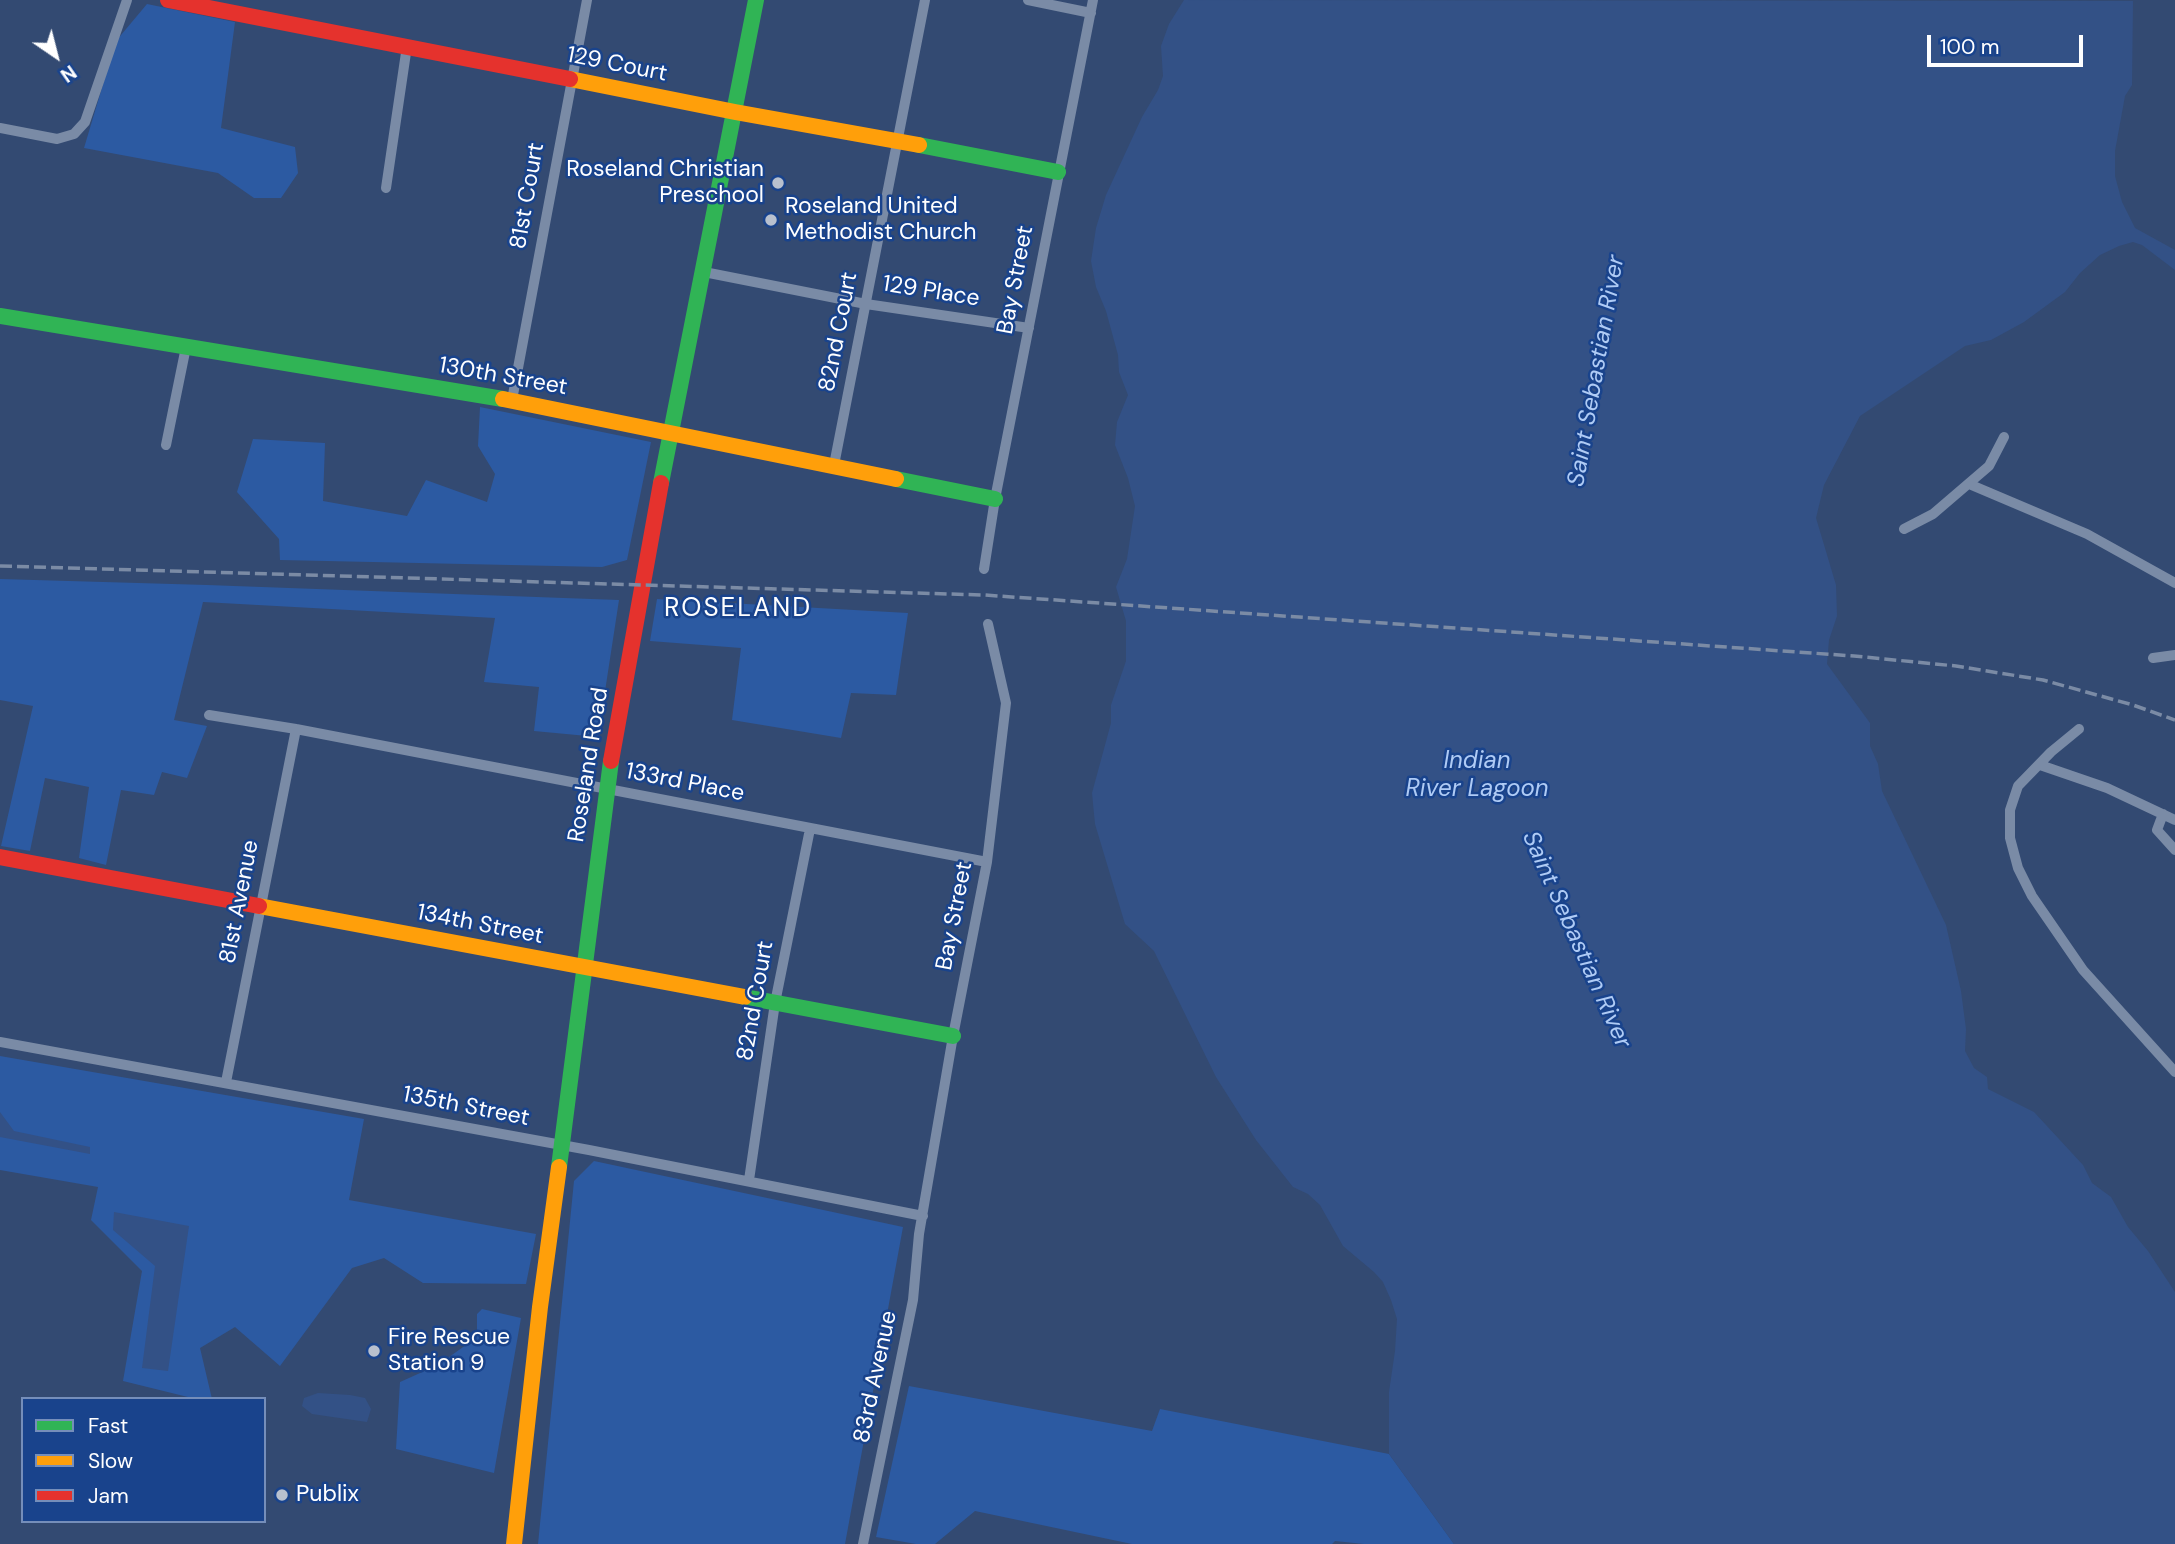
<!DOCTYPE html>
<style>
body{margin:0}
#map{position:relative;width:2175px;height:1544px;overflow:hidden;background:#334a72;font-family:"DM Sans",sans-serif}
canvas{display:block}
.legend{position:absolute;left:21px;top:1397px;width:245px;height:126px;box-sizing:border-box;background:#19438c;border:2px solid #758eba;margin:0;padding:9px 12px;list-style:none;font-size:21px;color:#fff}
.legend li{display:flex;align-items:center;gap:14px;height:35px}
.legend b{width:35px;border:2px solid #758eba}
.north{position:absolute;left:21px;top:21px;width:70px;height:70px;-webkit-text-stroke:5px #19438c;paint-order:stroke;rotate:145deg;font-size:19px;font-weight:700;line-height:28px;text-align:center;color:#fff}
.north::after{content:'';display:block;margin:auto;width:24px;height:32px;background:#fff;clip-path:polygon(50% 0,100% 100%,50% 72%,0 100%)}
.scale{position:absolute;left:1927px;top:35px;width:156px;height:32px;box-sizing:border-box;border:4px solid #fff;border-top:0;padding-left:9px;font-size:21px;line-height:24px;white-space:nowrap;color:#fff;-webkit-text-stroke:5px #19438c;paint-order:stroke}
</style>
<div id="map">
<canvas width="2175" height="1544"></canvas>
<ul class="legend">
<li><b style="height:9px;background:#30b455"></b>Fast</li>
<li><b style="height:9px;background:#ff9f0a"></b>Slow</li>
<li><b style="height:9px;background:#e5322d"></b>Jam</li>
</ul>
<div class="north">N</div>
<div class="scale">100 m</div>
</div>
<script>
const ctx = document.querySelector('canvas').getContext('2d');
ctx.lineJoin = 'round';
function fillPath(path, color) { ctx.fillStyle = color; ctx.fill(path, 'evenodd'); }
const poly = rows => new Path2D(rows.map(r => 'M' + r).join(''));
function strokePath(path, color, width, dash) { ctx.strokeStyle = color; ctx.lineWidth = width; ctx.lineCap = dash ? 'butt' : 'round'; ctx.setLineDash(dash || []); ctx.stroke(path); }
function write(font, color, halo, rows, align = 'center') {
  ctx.font = font + ' "DM Sans",sans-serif'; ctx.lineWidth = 5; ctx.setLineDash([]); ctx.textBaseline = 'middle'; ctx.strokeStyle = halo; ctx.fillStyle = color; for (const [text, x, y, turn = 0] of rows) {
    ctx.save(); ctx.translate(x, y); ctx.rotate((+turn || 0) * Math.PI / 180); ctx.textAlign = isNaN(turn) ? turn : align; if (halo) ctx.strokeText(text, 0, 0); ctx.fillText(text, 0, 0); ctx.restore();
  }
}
const green = poly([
 [147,4,235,22,221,128,295,147,298,173,281,198,254,198,218,173,84,148,116,41],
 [480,407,651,442,627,560,602,567,280,560,279,539,237,492,253,439,325,443,323,501,407,516,426,480,487,502,495,474,478,446],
 [0,579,207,585,619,600,598,737,534,731,539,687,484,682,495,618,203,602,174,720,207,726,187,778,162,772,154,795,121,790,106,865,79,858,89,787,45,778,30,851,1,846,33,706,0,700],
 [657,599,908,613,896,695,851,693,841,738,732,720,741,648,650,641],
 [0,1056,364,1119,349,1200,536,1234,526,1284,423,1283,384,1258,352,1268,280,1366,235,1327,200,1348,212,1399,196,1399,123,1381,142,1271,91,1220,98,1187,0,1170],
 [594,1161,903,1227,845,1544,538,1544,574,1181],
 [482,1309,521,1318,494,1473,396,1449,400,1382,438,1365,477,1337,477,1314],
 [909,1386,1152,1431,1160,1409,1389,1454,1454,1544,1364,1544,1335,1541,1332,1544,1132,1544,975,1511,935,1544,916,1544,876,1537]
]);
const water = poly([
 [1184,0,2133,1,2132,85,2125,96,2115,151,2115,176,2122,202,2135,228,2175,250,2175,270,2142,245,2133,242,2119,246,2100,255,2080,273,2065,292,2024,322,1991,340,1965,346,1860,416,1824,485,1816,518,1836,585,1837,616,1829,640,1827,664,1870,723,1870,746,1878,764,1882,791,1946,925,1961,991,1966,1029,1965,1051,1974,1068,1987,1077,1988,1089,2034,1112,2083,1165,2092,1183,2111,1197,2128,1227,2148,1251,2175,1292,2175,1544,1454,1544,1389,1454,1389,1392,1395,1351,1397,1319,1391,1300,1383,1282,1374,1272,1343,1246,1320,1205,1308,1194,1293,1187,1256,1140,1216,1077,1154,951,1125,924,1095,824,1092,793,1111,723,1111,705,1126,661,1126,621,1116,587,1127,559,1135,506,1128,478,1115,445,1117,422,1128,395,1119,372,1118,355,1106,311,1096,287,1091,261,1096,228,1106,195,1142,117,1158,90,1163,76,1161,46,1169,24],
 [0,1112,14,1131,90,1147,90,1154,0,1137],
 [114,1212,189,1226,168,1371,142,1368,155,1266,113,1230],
 [318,1393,350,1395,365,1398,371,1409,367,1422,312,1414,302,1406,304,1398]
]);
const street = poly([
 [1028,0,1091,13],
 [0,128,57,139,74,134,85,122,127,0],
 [386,188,407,46],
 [704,272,866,304,1029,328],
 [512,400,587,0],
 [166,445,186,347],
 [834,465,925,0],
 [1969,484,2087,534,2175,583],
 [1904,529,1933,514,1989,466,2004,437],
 [984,569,995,499,1093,0],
 [2153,658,2175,655],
 [209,715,296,729,987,862],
 [2079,729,2051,752,2018,786,2010,810,2010,838,2018,868,2032,896,2083,970,2175,1072],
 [2040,765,2107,788,2175,820],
 [2163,814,2157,830,2175,850],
 [0,1042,589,1150,923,1216],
 [226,1082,296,729],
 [749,1180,775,1003,810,829],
 [863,1544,913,1300,919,1234,953,1036,987,862,1006,703,988,624]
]);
const fast = poly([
 [919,145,1058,172],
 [0,316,503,399],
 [896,479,995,499],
 [661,483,756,0],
 [745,997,953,1036],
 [559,1167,611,761]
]);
const slow = poly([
 [570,79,735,112,919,145],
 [503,399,896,479],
 [259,906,745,997],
 [514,1544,540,1307,559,1167]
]);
const jam = poly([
 [168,0,570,79],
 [611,761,661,483],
 [0,857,259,906]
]);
const rail = poly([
 [0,566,984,595,1854,656,1956,666,2043,680,2133,705,2175,720]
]);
const markers = [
 [778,183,7,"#b8c0ce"],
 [771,220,7,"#b8c0ce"],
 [374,1351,7,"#b8c0ce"],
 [282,1495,7,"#b8c0ce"]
];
const streetNames = [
 ["129 Court",617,65,11],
 ["81st Court",528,196,-80],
 ["Bay Street",1016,280,-79],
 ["129 Place",931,292,9],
 ["82nd Court",839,332,-79],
 ["130th Street",503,377,10],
 ["Roseland Road",589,765,-81],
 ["133rd Place",685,783,11],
 ["81st Avenue",240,902,-79],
 ["Bay Street",955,916,-79],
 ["134th Street",480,925,11],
 ["82nd Court",756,1001,-80],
 ["135th Street",466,1107,11],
 ["83rd Avenue",876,1377,-78]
];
const poiNames = [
 ["Roseland Christian",764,170,"right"],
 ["Preschool",764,196,"right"],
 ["Roseland United",785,207],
 ["Methodist Church",785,233],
 ["Fire Rescue",388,1338],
 ["Station 9",388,1364],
 ["Publix",296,1495]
];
const waterNames = [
 ["Saint Sebastian River",1597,371,-80],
 ["Indian",1477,762],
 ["River Lagoon",1477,790],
 ["Saint Sebastian River",1576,940,66]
];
const quarterNames = [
 ["ROSELAND",738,609]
];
fillPath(green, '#2c5aa2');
fillPath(water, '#335186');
strokePath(street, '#7a8ba6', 10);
strokePath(fast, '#30b455', 16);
strokePath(slow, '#ff9f0a', 16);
strokePath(jam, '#e5322d', 16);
strokePath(rail, '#7b8ba5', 3.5, [12, 5]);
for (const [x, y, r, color] of markers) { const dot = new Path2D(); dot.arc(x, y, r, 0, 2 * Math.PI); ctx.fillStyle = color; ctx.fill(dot); strokePath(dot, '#19438c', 2.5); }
write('23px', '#fff', '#19438c', streetNames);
write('23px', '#fff', '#19438c', poiNames, 'left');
write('italic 24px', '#afcbf5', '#19438c', waterNames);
ctx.letterSpacing = '2px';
write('26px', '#fff', '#19438c', quarterNames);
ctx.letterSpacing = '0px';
</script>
